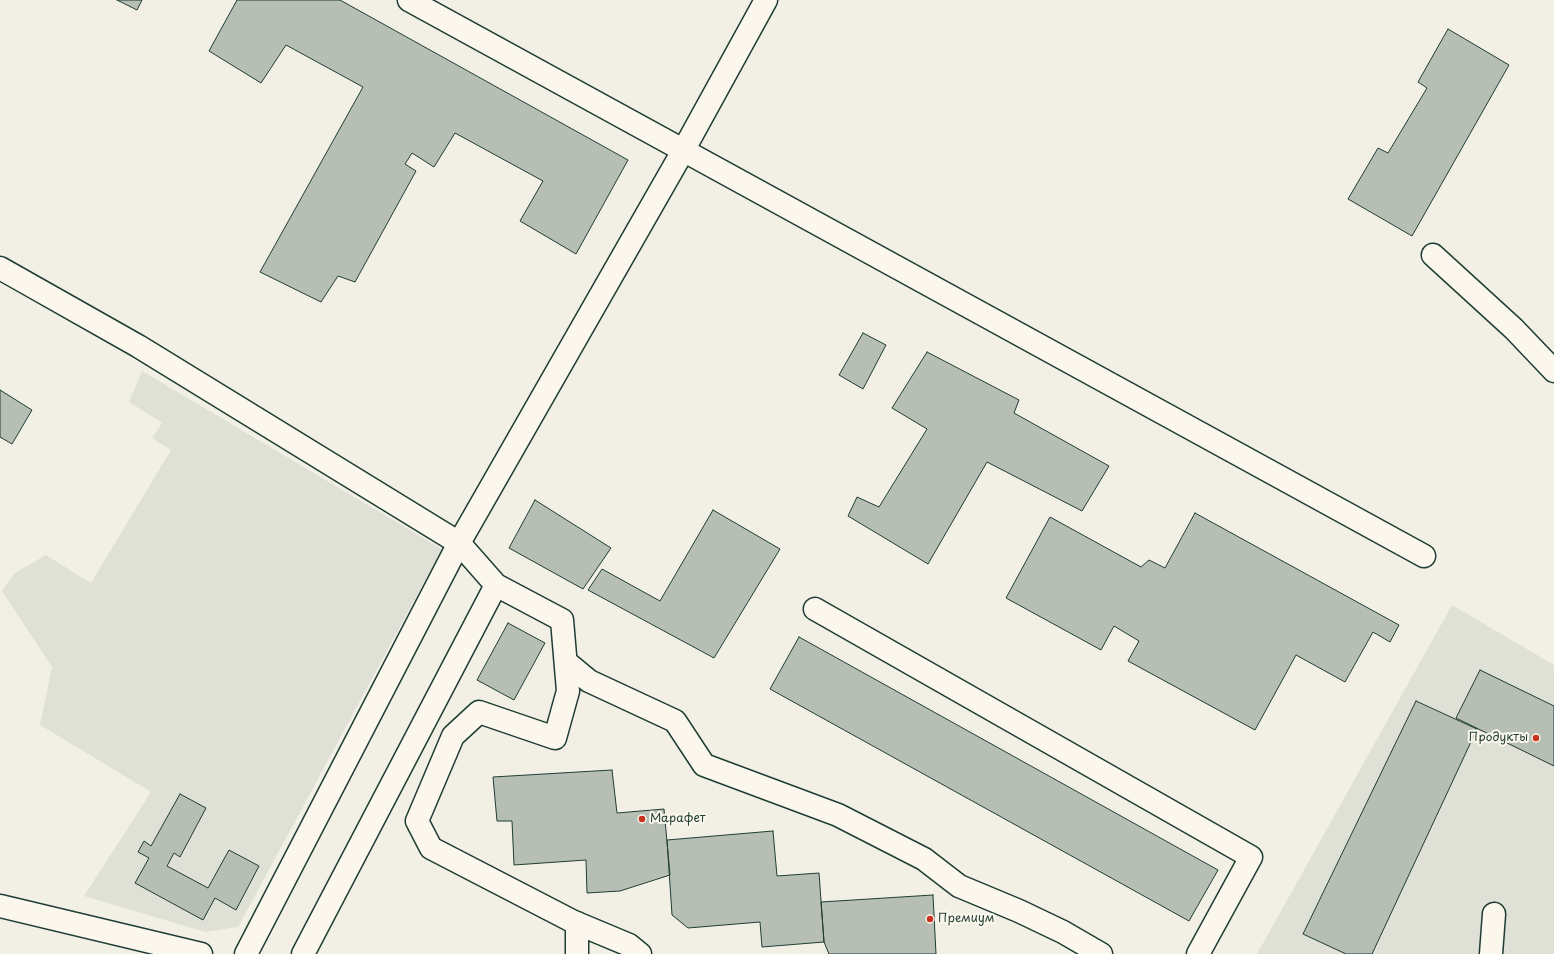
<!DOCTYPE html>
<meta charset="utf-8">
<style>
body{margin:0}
canvas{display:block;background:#f2f0e5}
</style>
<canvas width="1554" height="954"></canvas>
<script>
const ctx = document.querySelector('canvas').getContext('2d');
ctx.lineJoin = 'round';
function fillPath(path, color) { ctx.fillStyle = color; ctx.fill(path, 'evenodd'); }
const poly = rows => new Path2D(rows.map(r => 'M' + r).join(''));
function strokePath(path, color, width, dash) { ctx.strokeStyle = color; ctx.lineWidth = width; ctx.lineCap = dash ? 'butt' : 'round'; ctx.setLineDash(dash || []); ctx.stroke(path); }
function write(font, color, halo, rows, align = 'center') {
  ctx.font = font + ' "Playpen Sans",sans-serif'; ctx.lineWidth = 4; ctx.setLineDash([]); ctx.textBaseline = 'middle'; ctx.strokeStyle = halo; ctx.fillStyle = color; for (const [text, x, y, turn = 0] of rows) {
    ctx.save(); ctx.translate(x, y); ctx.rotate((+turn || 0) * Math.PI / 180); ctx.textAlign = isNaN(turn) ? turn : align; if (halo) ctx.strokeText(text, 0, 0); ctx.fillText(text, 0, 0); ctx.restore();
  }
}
const built = poly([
 [142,371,442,549,238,927,205,932,84,896,151,792,40,725,52,667,2,591,15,573,46,555,91,583,171,450,152,438,162,423,129,402],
 [1452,605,1554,665,1554,954,1257,954]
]);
const building = poly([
 [117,0,142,0,137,10,117,0],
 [237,0,340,0,628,160,576,254,520,221,543,181,455,133,434,167,412,153,405,164,416,171,355,282,338,276,321,302,260,272,363,87,286,45,261,83,209,51,237,0],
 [1448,29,1509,65,1412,236,1348,199,1378,148,1388,153,1427,88,1418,82,1448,29],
 [863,333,886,345,863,389,839,375,863,333],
 [927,352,1019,400,1014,413,1109,466,1082,511,987,462,928,564,848,516,857,497,879,507,927,429,892,408,927,352],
 [0,390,32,410,12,444,0,437,0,390],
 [535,500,611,548,583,589,509,548,535,500],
 [713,510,780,549,714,658,588,590,602,569,660,601,713,510],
 [1195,513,1399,625,1390,642,1373,632,1345,682,1296,655,1255,730,1128,661,1139,641,1114,626,1101,650,1006,598,1050,517,1141,567,1149,560,1165,568,1195,513],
 [508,623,545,643,514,700,477,680,508,623],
 [799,637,1218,870,1189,921,770,689,799,637],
 [1480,670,1554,706,1554,766,1456,718,1480,670],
 [1416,701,1477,729,1372,954,1346,954,1303,934,1416,701],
 [612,770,617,813,664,809,670,875,620,891,587,893,586,860,514,865,512,821,497,821,493,777,612,770],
 [180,794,206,808,180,857,174,853,167,866,208,888,229,850,259,866,236,910,215,898,203,920,135,883,149,858,138,852,144,841,151,846,180,794],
 [773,831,777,876,819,873,824,942,762,947,760,922,688,928,672,915,667,840,773,831],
 [933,895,936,954,829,954,824,942,821,902,933,895]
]);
const minor = poly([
 [409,0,1424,556],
 [1433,255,1514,329,1554,371],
 [0,268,138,346,459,543,683,151,766,0],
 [815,609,1251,857,1198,954],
 [566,662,589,681,675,721,704,765,838,815,924,859,959,886,1019,911,1063,932,1101,954],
 [0,906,201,954],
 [577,923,577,954],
 [246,954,459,543,496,585],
 [303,954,496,585,562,620,568,691,555,738,479,712,453,736,417,821,431,848,574,922,629,945,640,954],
 [1491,954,1494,914]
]);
const markers = [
 [1536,738,4,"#c8321e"],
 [642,819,4,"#c8321e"],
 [930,919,4,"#c8321e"]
];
const poiNames = [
 ["Продукты",1528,738,"right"],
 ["Марафет",650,819],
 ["Премиум",938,919]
];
fillPath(built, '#e0e1d6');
fillPath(building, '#b7beb3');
strokePath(building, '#1f3d34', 1);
strokePath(minor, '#1f3d34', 25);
strokePath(minor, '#fbf7ec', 22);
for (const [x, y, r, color] of markers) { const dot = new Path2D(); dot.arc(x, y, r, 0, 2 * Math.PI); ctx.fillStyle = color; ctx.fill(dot); strokePath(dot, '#fbf7ec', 1.5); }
write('12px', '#1f3d34', '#fbf7ec', poiNames, 'left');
</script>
